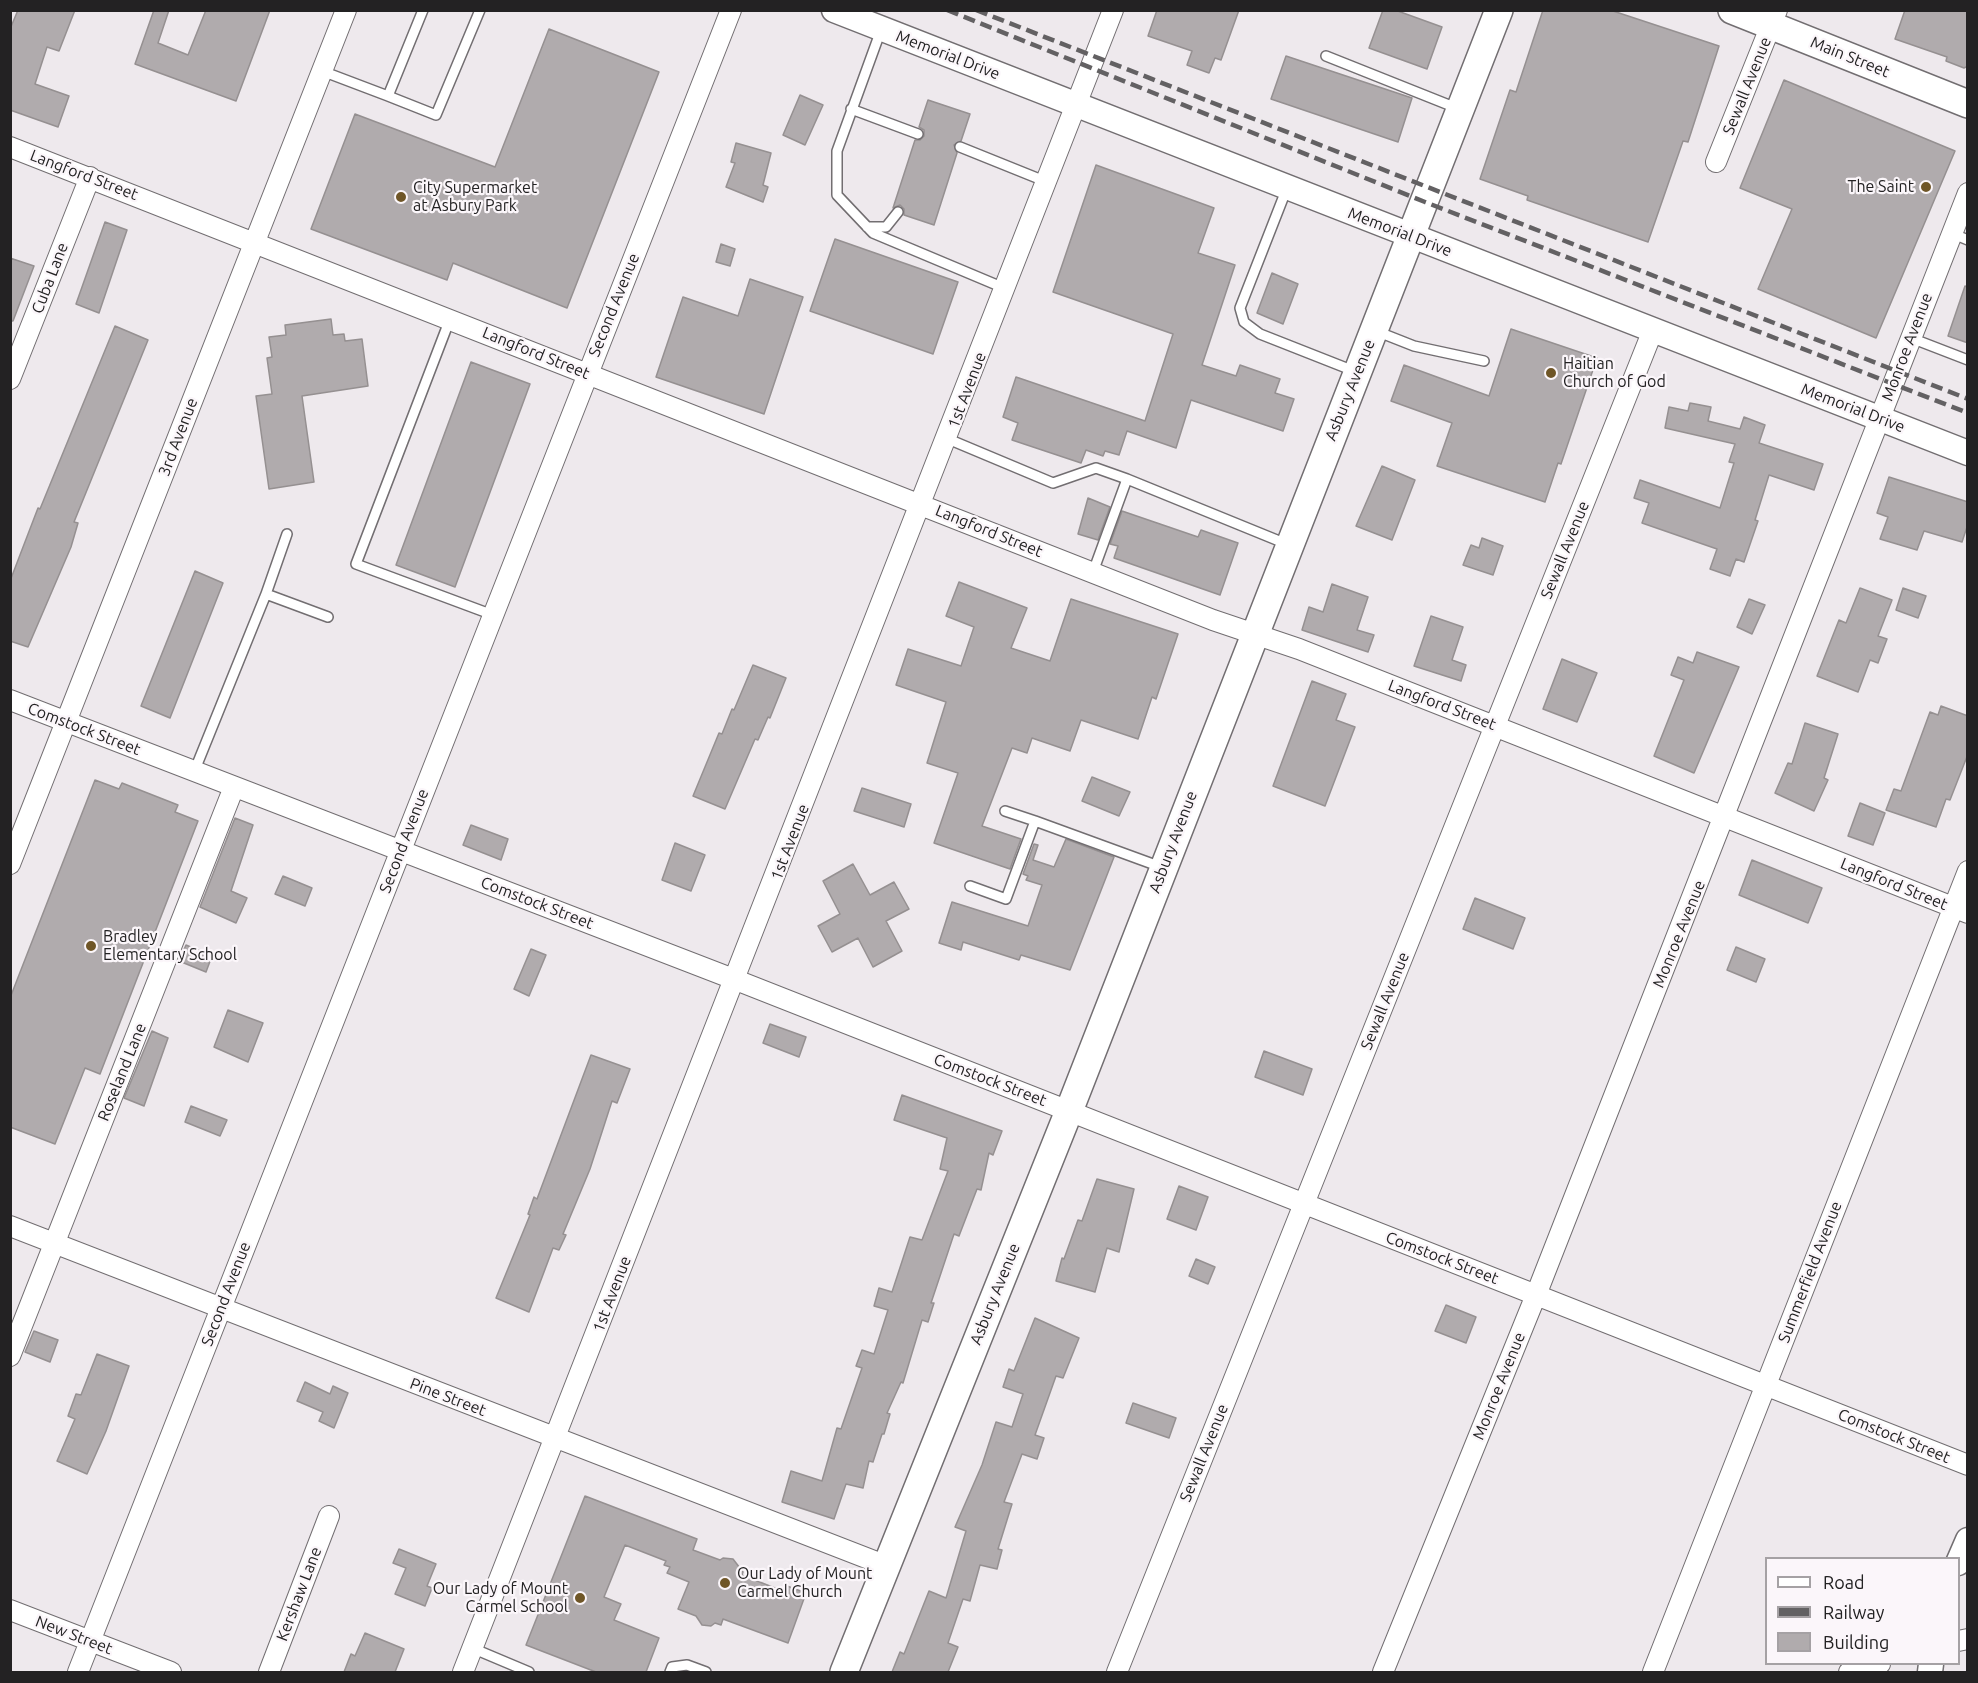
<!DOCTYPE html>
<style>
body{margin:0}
#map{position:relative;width:1978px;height:1683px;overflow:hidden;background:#eee9ed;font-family:Ubuntu,sans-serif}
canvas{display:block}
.frame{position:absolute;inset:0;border:12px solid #232223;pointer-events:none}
.legend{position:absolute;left:1765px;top:1557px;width:195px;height:108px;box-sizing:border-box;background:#fbf6fa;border:2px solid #a5a1a4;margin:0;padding:8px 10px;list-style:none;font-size:18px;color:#232223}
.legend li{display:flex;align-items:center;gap:12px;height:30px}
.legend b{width:30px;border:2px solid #a5a1a4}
</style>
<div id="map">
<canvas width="1978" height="1683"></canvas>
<div class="frame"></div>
<ul class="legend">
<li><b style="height:8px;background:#fff"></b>Road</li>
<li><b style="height:8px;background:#636163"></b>Railway</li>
<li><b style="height:16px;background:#b0abad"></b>Building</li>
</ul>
</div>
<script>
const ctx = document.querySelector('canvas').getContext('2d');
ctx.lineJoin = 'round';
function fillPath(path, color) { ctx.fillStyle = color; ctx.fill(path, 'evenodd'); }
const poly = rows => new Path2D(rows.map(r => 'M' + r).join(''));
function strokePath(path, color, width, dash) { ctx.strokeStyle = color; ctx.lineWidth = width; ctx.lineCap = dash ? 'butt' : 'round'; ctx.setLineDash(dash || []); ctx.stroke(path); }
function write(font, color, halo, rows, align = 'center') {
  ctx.font = font + ' Ubuntu,sans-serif'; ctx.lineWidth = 4.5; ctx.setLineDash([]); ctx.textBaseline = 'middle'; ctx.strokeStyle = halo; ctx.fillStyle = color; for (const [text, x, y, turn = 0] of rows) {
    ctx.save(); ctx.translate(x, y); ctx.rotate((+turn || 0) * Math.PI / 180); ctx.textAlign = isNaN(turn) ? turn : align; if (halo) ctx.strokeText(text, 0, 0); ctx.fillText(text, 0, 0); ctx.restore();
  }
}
const building = poly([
 [18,10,75,10,59,51,47,47,35,84,69,96,58,127,10,110,10,29,18,10],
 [154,10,169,10,158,43,188,55,206,10,270,10,236,101,135,64,154,10],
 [1157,10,1239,10,1221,60,1215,58,1209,73,1187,65,1192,51,1148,36,1157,10],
 [1383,10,1395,10,1442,27,1427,69,1369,48,1383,10],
 [1543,10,1610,10,1719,46,1688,142,1683,141,1648,242,1527,200,1528,196,1480,179,1510,90,1516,92,1543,10],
 [1905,10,1968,10,1968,66,1964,68,1946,61,1947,57,1895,39,1905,10],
 [549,29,659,72,567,308,453,263,447,280,311,229,355,114,495,167,549,29],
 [1286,56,1412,98,1398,142,1271,99,1286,56],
 [1784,80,1955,151,1876,338,1758,289,1792,209,1740,188,1784,80],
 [800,95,823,105,805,145,783,135,800,95],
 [928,100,970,114,961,141,954,145,957,153,934,225,904,215,904,209,900,205,893,208,915,140,920,140,924,136,924,130,919,127,928,100],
 [736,143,771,153,763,185,768,187,763,202,726,187,735,163,731,162,736,143],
 [1096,165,1214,208,1198,253,1235,265,1202,365,1236,376,1240,365,1280,379,1275,393,1294,399,1283,431,1191,400,1176,448,1127,431,1119,455,1105,451,1103,456,1086,450,1081,463,1012,440,1018,423,1003,417,1016,377,1145,421,1173,334,1053,292,1096,165],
 [105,222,127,230,99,313,76,304,105,222],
 [835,239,958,282,933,354,810,311,835,239],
 [721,244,735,249,730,266,716,262,721,244],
 [10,258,34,266,13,321,10,321,10,258],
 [1272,273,1298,284,1283,324,1257,313,1272,273],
 [750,279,803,297,764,414,656,377,683,297,738,316,750,279],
 [1965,286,1968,287,1968,343,1948,336,1965,286],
 [331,319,333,335,344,334,345,341,362,339,368,386,302,396,314,482,269,489,256,396,272,394,267,358,272,357,269,337,286,335,285,325,331,319],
 [115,326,148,340,74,522,78,523,71,547,28,647,10,641,10,581,38,508,40,509,115,326],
 [1511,329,1597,358,1561,464,1558,463,1545,502,1437,466,1452,423,1391,401,1404,365,1489,396,1511,329],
 [471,362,530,384,455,587,396,565,471,362],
 [1690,403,1711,407,1708,421,1740,429,1744,417,1765,425,1759,443,1823,464,1814,490,1769,475,1755,520,1758,521,1744,562,1736,559,1730,576,1710,569,1717,549,1642,523,1649,503,1634,498,1640,480,1720,508,1734,463,1729,462,1735,444,1665,428,1669,407,1688,411,1690,403],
 [1382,466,1415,480,1392,540,1356,526,1382,466],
 [1889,477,1968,502,1968,524,1962,542,1924,531,1917,550,1880,539,1888,517,1877,513,1889,477],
 [1088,498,1110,507,1098,540,1078,534,1088,498],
 [1122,511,1198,537,1201,530,1238,543,1220,595,1114,558,1118,546,1110,544,1122,511],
 [1482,538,1503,546,1493,575,1463,565,1471,545,1479,548,1482,538],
 [195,571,223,583,170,718,141,706,195,571],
 [959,582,1027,608,1011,648,1050,661,1071,599,1178,634,1156,699,1152,697,1138,739,1081,720,1070,751,1032,738,1027,753,1012,748,982,826,1021,839,1010,869,934,843,958,773,927,763,946,702,896,685,908,649,961,666,974,627,946,616,959,582],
 [1332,584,1368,597,1357,630,1374,635,1368,652,1302,630,1309,607,1323,612,1332,584],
 [1860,588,1892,600,1878,636,1887,639,1878,663,1870,660,1858,692,1817,676,1839,620,1846,623,1860,588],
 [1903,588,1926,596,1918,618,1896,610,1903,588],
 [1749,599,1765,605,1752,634,1737,627,1749,599],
 [1431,616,1463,627,1452,660,1466,665,1461,681,1414,666,1431,616],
 [1697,652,1739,667,1694,773,1654,756,1684,680,1671,675,1678,657,1693,663,1697,652],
 [1562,659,1597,673,1577,722,1543,709,1562,659],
 [753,665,786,678,770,718,768,717,758,740,755,739,725,809,693,796,719,733,722,734,732,709,734,710,753,665],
 [1312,681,1346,694,1336,720,1355,727,1325,806,1273,786,1312,681],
 [1941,706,1968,716,1968,754,1950,800,1946,799,1936,827,1886,810,1894,789,1901,791,1930,712,1938,715,1941,706],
 [1805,723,1838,734,1824,778,1828,780,1814,811,1775,793,1788,763,1792,764,1805,723],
 [1092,777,1130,792,1119,816,1082,801,1092,777],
 [95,780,119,789,122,783,178,805,175,812,198,821,100,1074,85,1068,55,1144,10,1127,10,998,95,780],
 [862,788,911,804,904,827,854,811,862,788],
 [1860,803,1885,813,1873,845,1848,836,1860,803],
 [235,818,253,825,231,891,247,898,236,923,200,907,235,818],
 [471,825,508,839,501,860,463,845,471,825],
 [1066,839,1114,857,1070,970,1021,955,1019,960,963,942,961,950,939,943,952,902,1028,926,1042,885,1026,880,1028,876,1023,874,1034,844,1038,845,1033,860,1054,867,1066,839],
 [675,843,705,855,691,891,662,880,675,843],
 [1752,860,1822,888,1808,923,1739,895,1752,860],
 [853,864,870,895,894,882,909,909,886,921,902,951,873,967,858,938,832,952,818,926,840,914,823,881,853,864],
 [283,876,312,888,305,906,275,894,283,876],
 [1475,898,1525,918,1513,949,1463,929,1475,898],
 [186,945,212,956,206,972,179,961,186,945],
 [1736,947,1765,959,1756,982,1727,970,1736,947],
 [531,949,546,955,529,996,514,989,531,949],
 [228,1010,263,1023,248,1062,214,1047,228,1010],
 [770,1024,806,1037,799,1057,763,1043,770,1024],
 [152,1031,168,1038,144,1106,124,1098,152,1031],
 [1264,1051,1312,1069,1303,1095,1255,1077,1264,1051],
 [591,1055,630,1069,617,1103,612,1101,590,1169,563,1234,566,1235,559,1250,553,1248,529,1312,496,1298,530,1215,528,1214,534,1197,537,1199,591,1055],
 [902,1095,1002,1131,993,1155,989,1153,981,1190,977,1189,959,1236,954,1234,931,1303,934,1303,928,1322,922,1320,903,1383,901,1382,887,1413,890,1414,884,1434,882,1434,873,1462,869,1461,863,1488,846,1484,834,1519,782,1502,791,1471,822,1481,837,1428,841,1429,862,1368,856,1366,862,1350,874,1354,888,1310,874,1306,879,1288,892,1292,910,1237,922,1240,948,1171,940,1169,947,1138,894,1120,902,1095],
 [191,1106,227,1120,220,1136,185,1122,191,1106],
 [1097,1179,1134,1189,1119,1252,1107,1248,1095,1292,1056,1281,1062,1258,1064,1259,1078,1220,1082,1221,1097,1179],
 [1179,1186,1208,1197,1196,1230,1167,1219,1179,1186],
 [1196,1259,1215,1267,1208,1284,1189,1276,1196,1259],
 [1446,1305,1476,1317,1466,1343,1435,1331,1446,1305],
 [1035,1318,1079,1338,1063,1378,1056,1376,1035,1435,1044,1438,1037,1459,1022,1454,1004,1502,1012,1504,998,1549,1002,1550,997,1569,980,1565,970,1601,963,1599,948,1643,958,1647,948,1672,892,1672,900,1652,904,1654,929,1591,946,1598,966,1531,955,1527,982,1465,996,1422,1012,1427,1023,1394,1003,1387,1009,1369,1014,1371,1035,1318],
 [34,1331,58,1340,50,1362,25,1352,34,1331],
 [97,1354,129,1366,106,1431,87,1474,57,1461,75,1419,68,1416,76,1394,81,1395,97,1354],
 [305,1382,330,1394,333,1386,348,1393,334,1428,319,1421,323,1412,297,1401,305,1382],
 [1133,1403,1176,1418,1169,1438,1126,1423,1133,1403],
 [585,1496,697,1539,693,1550,720,1560,723,1558,733,1559,743,1572,742,1575,785,1592,787,1586,806,1593,788,1643,723,1619,721,1625,715,1623,711,1626,702,1625,696,1616,678,1609,689,1582,667,1573,670,1567,664,1565,666,1561,625,1545,604,1597,621,1604,614,1620,659,1638,646,1672,596,1672,526,1645,585,1496],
 [399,1549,436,1564,427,1586,432,1588,425,1606,395,1594,406,1568,393,1563,399,1549],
 [365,1633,404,1649,395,1672,344,1672,351,1654,355,1656,365,1633]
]);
const service = poly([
 [881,30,837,151,837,195,873,233,1004,288],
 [1326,56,1459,109],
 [322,71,388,96,423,10],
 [388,96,436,115,480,10],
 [851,109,918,134],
 [960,147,1047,182],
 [1287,188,1240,308,1244,322,1260,334,1354,371],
 [867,227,886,227,898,212],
 [1951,233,1968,240],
 [450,319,356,564,493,615],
 [1376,331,1414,346,1484,361],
 [1911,338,1968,360],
 [948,439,1053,483,1096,468,1127,479,1093,572],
 [1127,479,1289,545],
 [266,594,287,534],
 [194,772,266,594,328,617],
 [1005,811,1035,821],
 [970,886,1006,899,1035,821,1161,867],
 [472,1648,529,1672],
 [670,1672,672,1667,687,1665,706,1672]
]);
const minor = poly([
 [10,147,1213,620,1299,649,1968,913],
 [1716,162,1777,10],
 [10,379,90,177],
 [10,700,736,980,1968,1465],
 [10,864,346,10],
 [10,1226,887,1566],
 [10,1356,234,787],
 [10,1610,171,1672],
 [1958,1641,1968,1639],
 [78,1672,731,10],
 [269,1672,329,1516],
 [463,1672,1113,10],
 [1117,1672,1653,330],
 [1383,1672,1536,1295,1968,193],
 [1653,1672,1968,871],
 [1849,1672,1880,1664]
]);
const tertiary = poly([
 [834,10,1968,453],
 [1958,1563,1968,1540],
 [1930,1672,1931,1664]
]);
const secondary = poly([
 [1732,10,1968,104],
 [844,1672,1069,1111,1499,10]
]);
const rail = poly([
 [947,10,1425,202,1968,413],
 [976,10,1968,399]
]);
const markers = [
 [1926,187,6,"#6f5627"],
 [401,197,6,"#6f5627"],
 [1551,373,6,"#6f5627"],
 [91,946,6,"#6f5627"],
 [725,1583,6,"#6f5627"],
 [580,1598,6,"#6f5627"]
];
const streetNames = [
 ["Memorial Drive",948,55,21],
 ["Main Street",1850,57,22],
 ["Sewall Avenue",1747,86,-68],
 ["Langford Street",84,175,21],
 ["Memorial Drive",1400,232,21],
 ["Cuba Lane",50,278,-69],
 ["Second Avenue",614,305,-68],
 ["Monroe Avenue",1907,347,-69],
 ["Langford Street",536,353,22],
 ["1st Avenue",967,390,-69],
 ["Asbury Avenue",1350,390,-68],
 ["Memorial Drive",1853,408,21],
 ["3rd Avenue",178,437,-69],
 ["Langford Street",989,531,22],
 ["Sewall Avenue",1565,550,-68],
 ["Langford Street",1442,705,21],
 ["Comstock Street",84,729,21],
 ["Second Avenue",404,841,-69],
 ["1st Avenue",790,842,-69],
 ["Asbury Avenue",1173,842,-69],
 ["Langford Street",1894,884,22],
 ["Comstock Street",537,903,21],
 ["Monroe Avenue",1679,934,-68],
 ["Sewall Avenue",1385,1001,-68],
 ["Roseland Lane",122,1072,-68],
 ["Comstock Street",990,1080,21],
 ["Comstock Street",1442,1258,21],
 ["Summerfield Avenue",1810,1272,-69],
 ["Second Avenue",226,1294,-69],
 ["1st Avenue",612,1294,-69],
 ["Asbury Avenue",995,1294,-68],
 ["Monroe Avenue",1499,1386,-68],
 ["Pine Street",448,1397,21],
 ["Comstock Street",1894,1436,22],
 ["Sewall Avenue",1204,1453,-68],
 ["Kershaw Lane",299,1594,-69],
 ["New Street",74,1635,21]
];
const poiNames = [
 ["The Saint",1914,187,"right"],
 ["City Supermarket",413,188],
 ["at Asbury Park",413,206],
 ["Haitian",1563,364],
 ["Church of God",1563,382],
 ["Bradley",103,937],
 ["Elementary School",103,955],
 ["Our Lady of Mount",737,1574],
 ["Carmel Church",737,1592],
 ["Our Lady of Mount",568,1589,"right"],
 ["Carmel School",568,1607,"right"]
];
fillPath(building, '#b0abad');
strokePath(building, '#959091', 1.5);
strokePath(service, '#726e71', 12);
strokePath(minor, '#726e71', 22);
strokePath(tertiary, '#726e71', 27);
strokePath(secondary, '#726e71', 30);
strokePath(service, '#fff', 9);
strokePath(minor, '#fff', 20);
strokePath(tertiary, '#fff', 24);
strokePath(secondary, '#fff', 27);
strokePath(rail, '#636163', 4.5, [12, 6]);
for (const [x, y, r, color] of markers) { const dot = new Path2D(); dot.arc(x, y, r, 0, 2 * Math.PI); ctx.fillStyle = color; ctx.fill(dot); strokePath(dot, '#fbf6fa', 2); }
write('16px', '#232223', '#fbf6fa', streetNames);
write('16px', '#232223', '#fbf6fa', poiNames, 'left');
</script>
